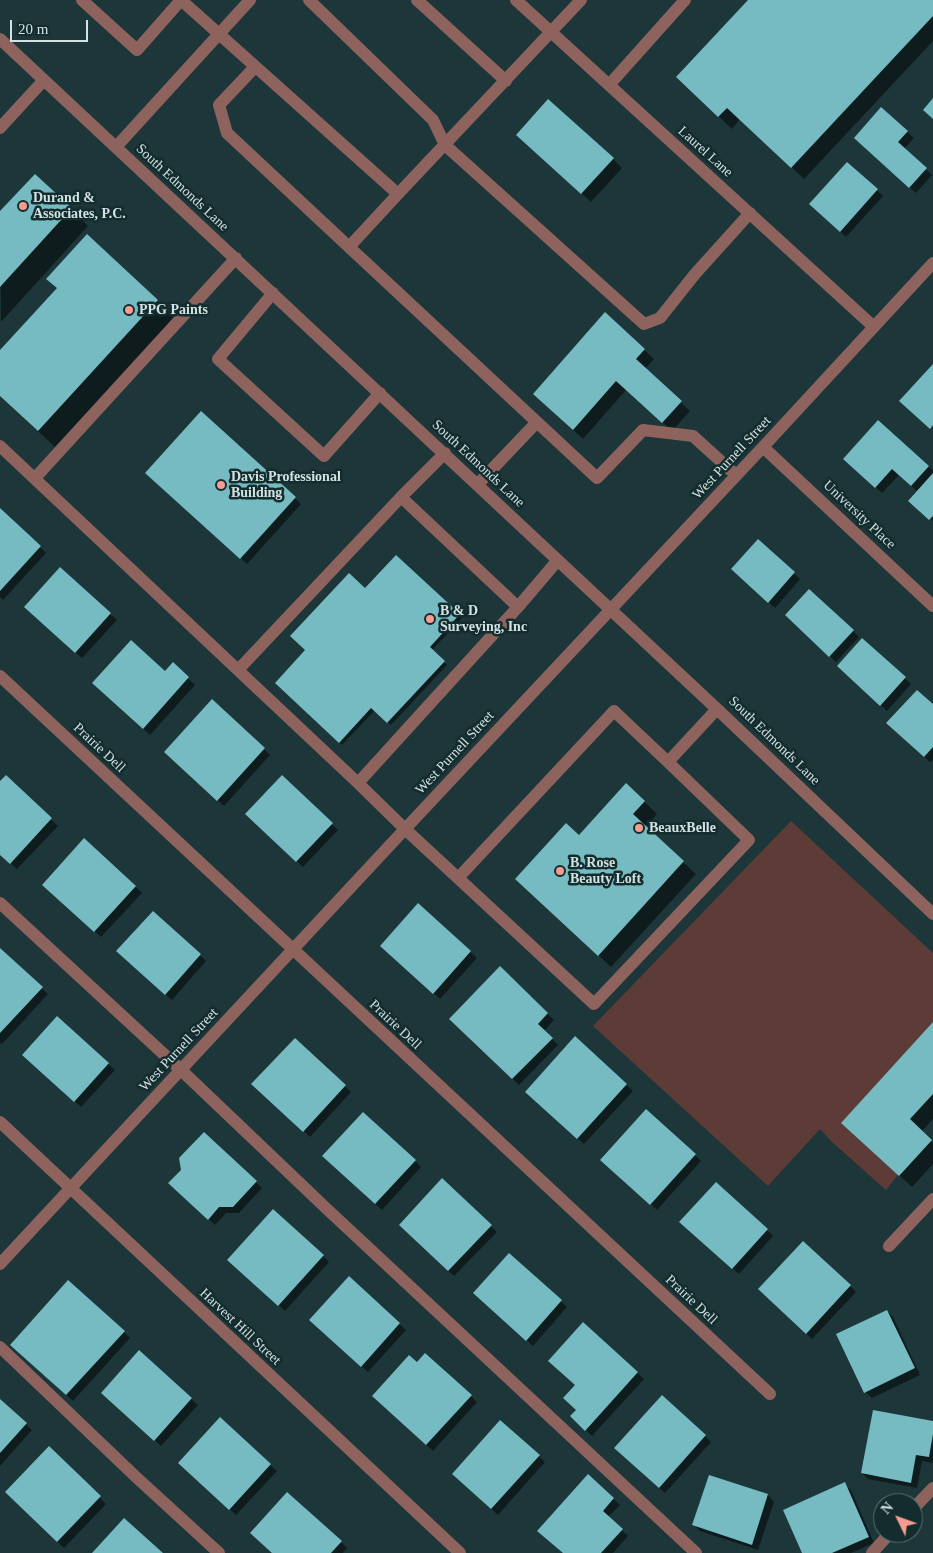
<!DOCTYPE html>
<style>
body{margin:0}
#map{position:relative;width:933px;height:1553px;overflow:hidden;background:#1d3639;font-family:Georgia,serif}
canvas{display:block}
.north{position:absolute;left:873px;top:1493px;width:50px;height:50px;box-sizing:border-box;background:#132c2e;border:1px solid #5f7476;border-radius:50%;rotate:312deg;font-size:14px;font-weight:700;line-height:20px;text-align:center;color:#d2e1e2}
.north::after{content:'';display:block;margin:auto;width:18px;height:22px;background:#f59c90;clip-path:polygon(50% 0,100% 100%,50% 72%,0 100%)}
.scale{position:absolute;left:10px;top:20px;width:78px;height:22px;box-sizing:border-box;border:2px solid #d2e1e2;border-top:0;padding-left:6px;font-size:15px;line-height:18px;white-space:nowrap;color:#d2e1e2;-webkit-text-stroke:4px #132c2e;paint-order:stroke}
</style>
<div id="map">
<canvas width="933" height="1553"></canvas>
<div class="north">N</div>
<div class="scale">20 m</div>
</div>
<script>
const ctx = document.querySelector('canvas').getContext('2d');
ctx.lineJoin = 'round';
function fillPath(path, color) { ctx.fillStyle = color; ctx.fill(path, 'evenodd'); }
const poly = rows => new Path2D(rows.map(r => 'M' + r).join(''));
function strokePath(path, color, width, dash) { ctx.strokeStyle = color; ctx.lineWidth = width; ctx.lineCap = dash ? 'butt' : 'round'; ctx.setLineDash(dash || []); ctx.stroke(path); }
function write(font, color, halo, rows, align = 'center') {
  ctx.font = font + ' Georgia,serif'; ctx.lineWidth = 5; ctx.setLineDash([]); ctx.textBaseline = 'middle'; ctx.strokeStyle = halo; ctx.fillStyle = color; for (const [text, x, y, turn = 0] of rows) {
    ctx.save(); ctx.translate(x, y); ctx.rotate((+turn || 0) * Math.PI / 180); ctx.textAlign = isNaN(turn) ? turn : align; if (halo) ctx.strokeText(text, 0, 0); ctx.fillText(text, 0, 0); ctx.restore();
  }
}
const green = poly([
 [791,821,933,953,933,1029,849,1123,900,1172,886,1190,831,1141,820,1129,768,1186,593,1026]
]);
const shadow = poly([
 [750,0,933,0,933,41,804,179,740,119,732,129,690,90],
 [882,109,914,138,904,149,932,175,916,193,862,144],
 [527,144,613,159,622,168,591,202],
 [847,164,883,196,846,237,817,210],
 [71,209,88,226,1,322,0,213],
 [157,301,174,318,55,447,0,396,0,352],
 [605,314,654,359,645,369,690,411,672,431,626,390,583,439,544,403],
 [851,465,928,466,933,471,933,521,909,501,918,492,899,475,882,493],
 [153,479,295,498,301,504,247,564],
 [0,510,46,553,3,600,0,597],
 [758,541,800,579,775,608,738,575],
 [396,557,462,618,432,650,447,665,391,725,375,710,342,745,276,683],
 [32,613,110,614,117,620,82,658],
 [793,622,853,631,859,637,836,662],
 [862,640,911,684,887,711,845,672],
 [173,664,195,685,150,735,99,689,166,672],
 [933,706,933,760,930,762,894,730],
 [264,749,270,755,224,806,172,758],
 [6,777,58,826,17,869,0,854,0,783],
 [282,777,338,830,303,867,247,814],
 [627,785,657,814,645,827,696,874,611,967,529,891],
 [85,840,142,893,101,937,50,891],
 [418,905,477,958,440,999,388,952],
 [153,913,206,961,172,1000,124,958],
 [0,950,48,994,2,1044,0,1043],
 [500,968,554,1020,544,1031,558,1045,519,1085,451,1019],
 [57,1017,115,1070,81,1107,30,1061],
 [933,1024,933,1119,921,1132,933,1143,933,1164,912,1187,842,1123],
 [295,1039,351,1092,310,1137,253,1084],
 [626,1084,633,1091,584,1144,533,1098],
 [204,1134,262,1188,239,1213,226,1213,215,1225,170,1183,182,1171],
 [695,1155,701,1161,657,1210,608,1166],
 [415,1161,421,1167,382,1210,330,1163],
 [443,1180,497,1232,454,1276,400,1225],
 [687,1228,767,1230,773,1236,739,1274],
 [509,1254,567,1307,533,1346,481,1299],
 [323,1256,329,1262,285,1311,235,1266],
 [349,1278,406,1330,368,1372,317,1327],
 [850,1286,856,1292,812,1339,760,1289],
 [887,1311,893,1317,920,1375,872,1398,865,1392],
 [583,1324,644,1379,592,1436,572,1416,577,1410,576,1385],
 [124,1332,130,1338,73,1401,18,1351],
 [139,1352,198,1405,161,1446,109,1399],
 [471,1396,477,1402,433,1451,380,1402],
 [0,1400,32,1430,0,1466],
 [220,1419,277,1471,236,1515,186,1469],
 [500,1421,545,1462,498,1515,459,1480],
 [933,1422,933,1463,922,1461,917,1488,868,1479,862,1473],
 [705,1436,711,1442,665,1493,622,1454],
 [49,1448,106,1504,64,1548,7,1492],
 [588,1476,620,1505,608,1517,628,1536,613,1553,564,1553],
 [710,1476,768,1495,774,1502,758,1550,700,1531,694,1525],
 [844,1484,851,1490,874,1543,851,1553,804,1553],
 [341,1542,347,1548,343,1553,273,1553]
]);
const building = poly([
 [748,0,933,0,933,16,791,168,727,108,718,117,676,77],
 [933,98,933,119,923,110],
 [548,99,614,158,581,194,516,135],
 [881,107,908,131,898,142,927,168,909,188,854,138],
 [847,162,878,189,840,232,809,204],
 [35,174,72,208,0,287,0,211],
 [87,234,158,300,38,431,0,396,0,350,57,288,46,279],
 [605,312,645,349,636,359,682,401,662,423,616,381,573,430,533,394],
 [933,364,933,425,930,429,899,401],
 [201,411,296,497,240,559,145,473],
 [878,420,929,466,911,486,892,469,875,488,843,459],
 [933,473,933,516,929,520,908,501],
 [0,508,41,546,0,591],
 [758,539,795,572,768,603,731,569],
 [396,555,460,614,430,647,445,661,387,723,371,708,339,743,275,683,305,650,290,636,349,573,365,588],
 [60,567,111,613,75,653,24,607],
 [809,589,854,630,829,657,785,615],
 [862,638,906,677,880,706,837,666],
 [131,640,165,671,173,662,189,677,143,729,92,683],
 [917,690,933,704,933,747,924,757,886,723],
 [212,699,265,748,217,801,164,752],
 [6,775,52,818,10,864,0,855,0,781],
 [282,775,333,823,296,862,245,814],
 [626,783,645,801,633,814,684,861,598,956,515,879,566,823,579,835],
 [84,838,136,886,94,932,42,885],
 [418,903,471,951,433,994,380,946],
 [153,911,201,954,165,995,116,951],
 [0,948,43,987,0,1033],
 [500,966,548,1013,538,1024,553,1038,512,1079,449,1019],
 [57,1016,109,1063,74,1102,22,1055],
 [933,1022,933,1094,910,1119,932,1140,899,1176,841,1123],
 [575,1036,627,1084,577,1139,525,1092],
 [295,1038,346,1085,303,1132,251,1084],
 [646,1109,696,1154,650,1205,600,1160],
 [363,1112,416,1160,375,1204,322,1156],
 [204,1132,257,1181,233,1207,219,1207,208,1220,168,1183,181,1170,179,1158],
 [442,1178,492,1225,448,1271,399,1225],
 [716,1182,768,1229,732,1269,679,1222],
 [273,1209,324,1255,278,1306,227,1260],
 [803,1241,851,1285,806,1334,758,1289],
 [509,1253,562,1300,526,1341,473,1293],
 [349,1276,400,1323,361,1367,309,1320],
 [68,1280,125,1331,66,1395,10,1345],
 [887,1310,915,1368,864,1393,836,1334],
 [583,1322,638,1372,585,1431,570,1416,576,1410,563,1398,575,1385,548,1361],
 [139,1350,192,1398,154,1441,101,1393],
 [425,1353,472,1395,426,1445,372,1396,409,1355,417,1362],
 [662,1395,706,1435,659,1488,614,1448],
 [0,1399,27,1423,0,1453],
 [873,1410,933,1421,933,1434,929,1457,916,1455,911,1483,861,1473],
 [220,1417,271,1464,229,1510,178,1463],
 [500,1420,540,1455,491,1509,452,1474],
 [49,1446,101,1496,57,1542,5,1492],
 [588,1474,614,1498,603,1511,623,1529,601,1553,563,1553,537,1531],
 [709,1475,768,1494,752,1545,692,1525],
 [845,1482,869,1537,832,1553,802,1553,783,1510],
 [287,1492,342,1541,331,1553,272,1553,250,1533],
 [124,1518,163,1553,92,1553]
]);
const minor = poly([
 [82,0,137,50,181,0],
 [181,0,398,194,581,0],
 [309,0,433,120,445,145,644,324,660,318,695,274,750,213],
 [417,0,506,81],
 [516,0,874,327],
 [0,39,717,709,933,914],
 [255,67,219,105,227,133,349,247],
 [609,85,685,0],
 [0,128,44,80],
 [116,147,250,0],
 [398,194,349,247,597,478,643,430,693,436,736,475],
 [273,293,218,359,324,456,380,393],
 [0,446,358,783,405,829,594,1004,749,840,668,762,717,709],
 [763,447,933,606],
 [445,453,401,497,518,607,558,560],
 [35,478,236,258],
 [478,484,537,422],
 [238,670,401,497],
 [0,676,770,1394],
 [358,783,518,607],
 [458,878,614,711,668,762],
 [0,903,181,1070,328,1210,696,1553],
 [0,1122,460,1553],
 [889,1246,933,1199],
 [0,1264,405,829,763,447,933,263],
 [0,1347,136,1477,219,1553],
 [913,1509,933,1488],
 [872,1553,890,1533]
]);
const markers = [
 [23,206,5,"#f59c90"],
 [129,310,5,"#f59c90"],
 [221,485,5,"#f59c90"],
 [430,619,5,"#f59c90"],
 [639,828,5,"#f59c90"],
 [560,871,5,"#f59c90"]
];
const streetNames = [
 ["Laurel Lane",705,152,42],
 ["South Edmonds Lane",182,188,43],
 ["West Purnell Street",732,458,-47],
 ["South Edmonds Lane",478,464,43],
 ["University Place",859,515,43],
 ["South Edmonds Lane",774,741,44],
 ["Prairie Dell",99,748,43],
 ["West Purnell Street",455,753,-47],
 ["Prairie Dell",395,1025,43],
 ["West Purnell Street",179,1050,-47],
 ["Prairie Dell",691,1300,43],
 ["Harvest Hill Street",240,1327,43]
];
const poiNames = [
 ["Durand &",33,198],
 ["Associates, P.C.",33,214],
 ["PPG Paints",139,310],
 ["Davis Professional",231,477],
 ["Building",231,493],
 ["B & D",440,611],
 ["Surveying, Inc",440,627],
 ["BeauxBelle",649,828],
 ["B. Rose",570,863],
 ["Beauty Loft",570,879]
];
fillPath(green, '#5d3c37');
fillPath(shadow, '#0007');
fillPath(building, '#76bac2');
strokePath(minor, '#8f635d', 12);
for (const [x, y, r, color] of markers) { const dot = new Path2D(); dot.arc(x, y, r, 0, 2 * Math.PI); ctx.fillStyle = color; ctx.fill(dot); strokePath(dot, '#132c2e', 2); }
write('14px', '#d2e1e2', '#132c2e', streetNames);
write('bold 14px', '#d2e1e2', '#132c2e', poiNames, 'left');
</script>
